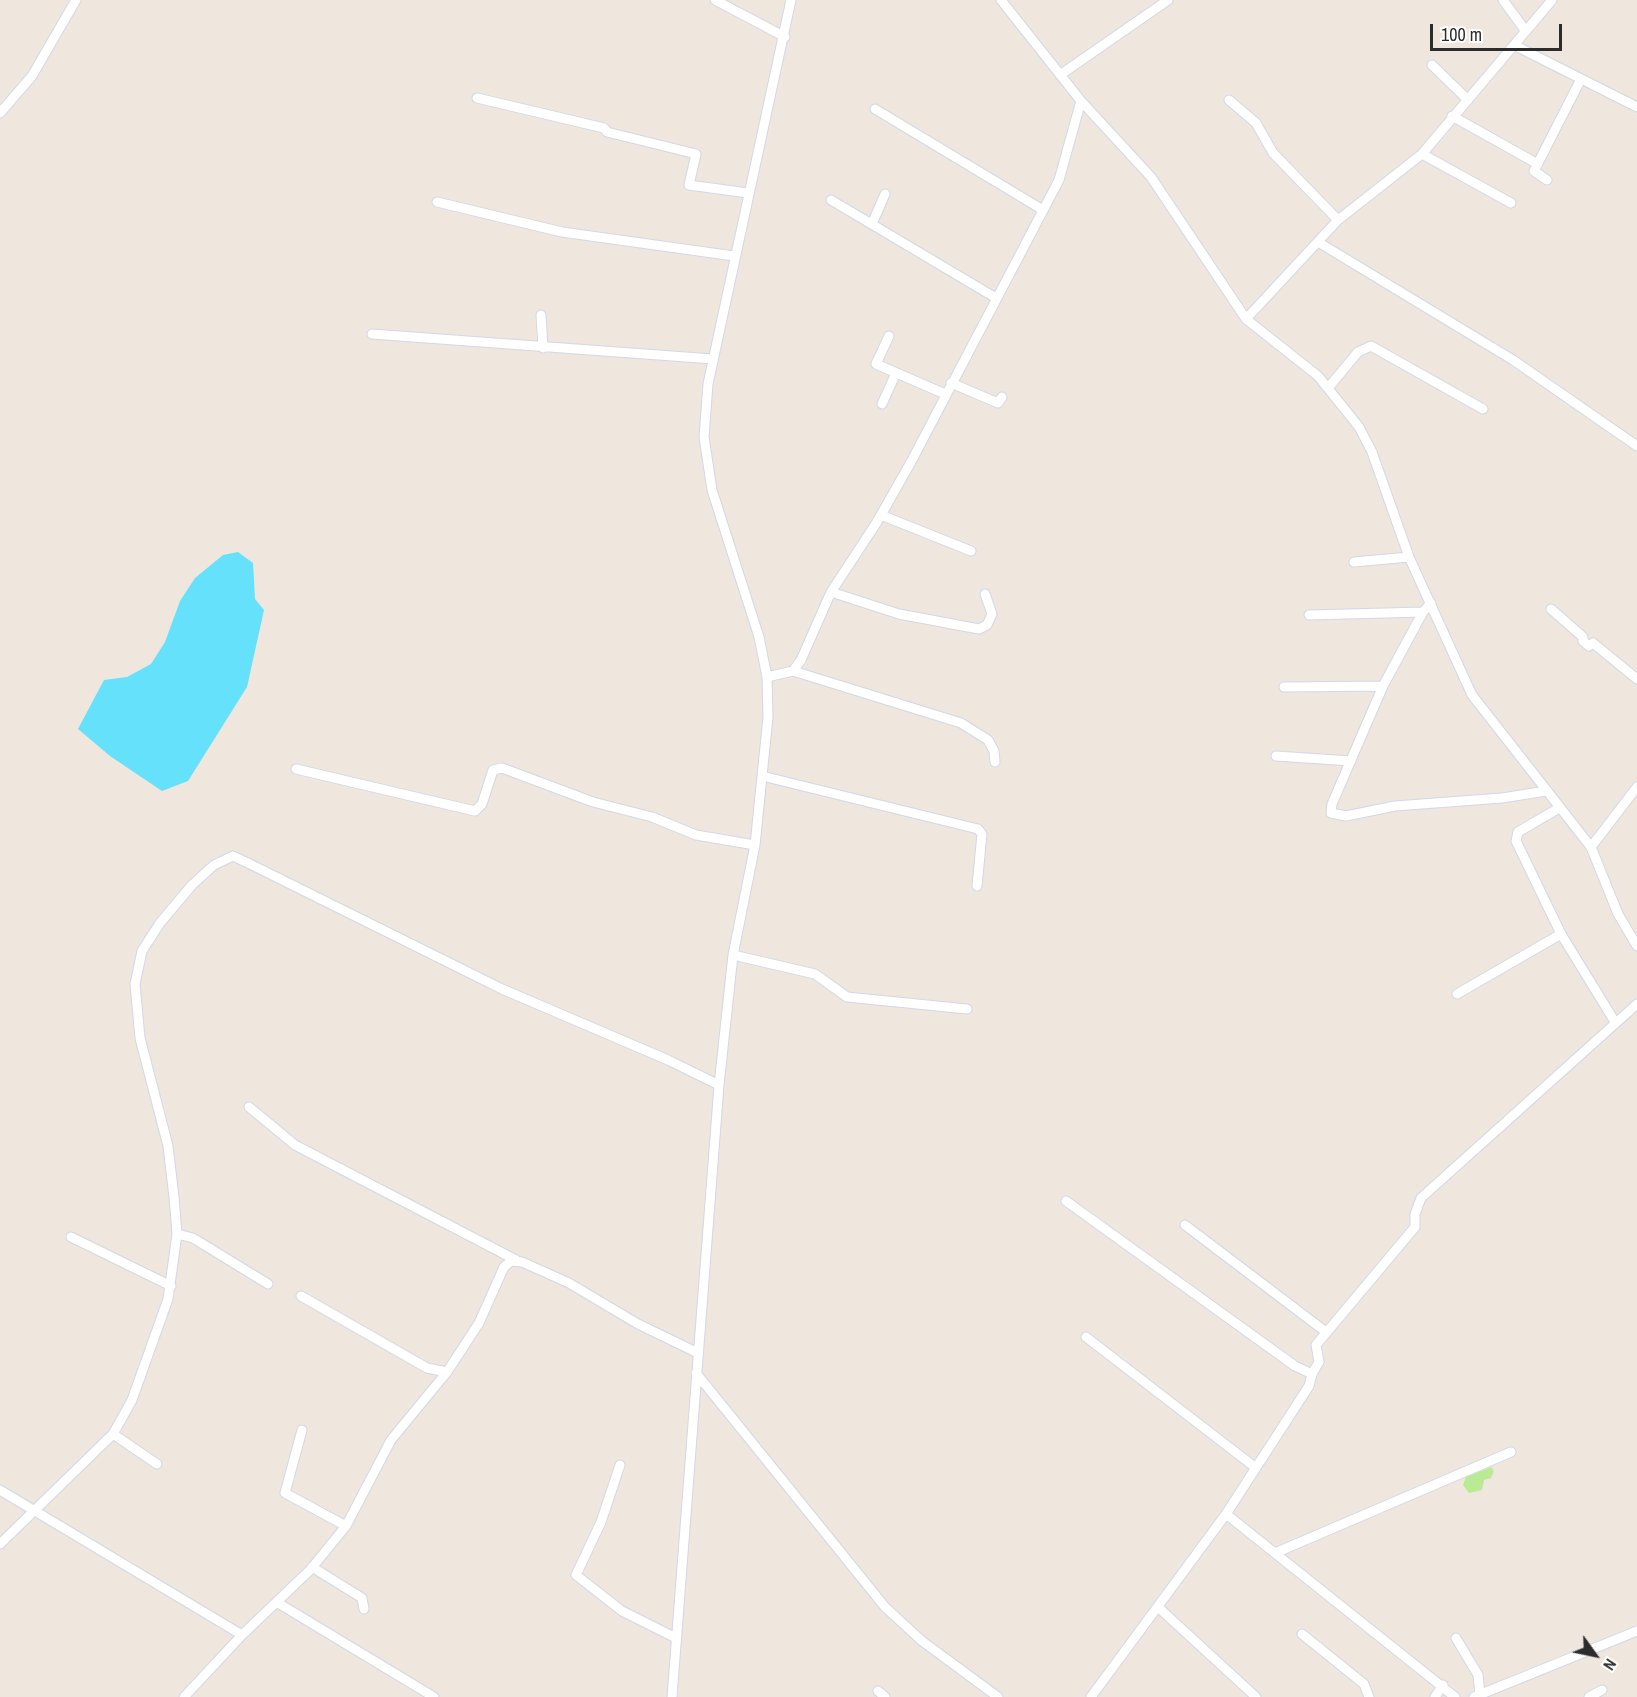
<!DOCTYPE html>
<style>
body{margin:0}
#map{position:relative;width:1637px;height:1697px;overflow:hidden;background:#efe6dd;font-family:"Archivo Narrow",sans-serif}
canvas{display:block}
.north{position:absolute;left:1565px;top:1625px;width:60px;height:60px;-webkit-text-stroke:4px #fff;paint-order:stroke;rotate:123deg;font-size:16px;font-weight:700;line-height:24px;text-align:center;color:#2c2c2c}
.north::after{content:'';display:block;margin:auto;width:21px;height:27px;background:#2c2c2c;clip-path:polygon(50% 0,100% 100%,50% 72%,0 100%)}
.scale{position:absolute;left:1430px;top:24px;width:132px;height:27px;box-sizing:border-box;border:3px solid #2c2c2c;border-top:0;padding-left:8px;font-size:18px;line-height:21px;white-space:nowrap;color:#2c2c2c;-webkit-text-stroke:4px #fff;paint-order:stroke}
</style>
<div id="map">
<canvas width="1637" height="1697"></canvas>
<div class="north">N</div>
<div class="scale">100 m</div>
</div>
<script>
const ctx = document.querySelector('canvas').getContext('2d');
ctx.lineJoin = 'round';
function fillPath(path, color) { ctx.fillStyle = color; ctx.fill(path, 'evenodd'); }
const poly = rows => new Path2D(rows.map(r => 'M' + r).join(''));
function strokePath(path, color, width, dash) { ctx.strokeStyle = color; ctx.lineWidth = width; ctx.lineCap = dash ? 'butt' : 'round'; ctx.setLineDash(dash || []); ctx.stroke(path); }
const green = poly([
 [1491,1467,1494,1471,1491,1478,1484,1480,1482,1490,1469,1493,1463,1485,1466,1477]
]);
const water = poly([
 [238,552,253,563,255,599,264,610,247,687,188,781,162,791,110,756,78,729,104,680,127,677,151,664,165,642,180,601,195,578,223,555]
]);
const minor = poly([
 [715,0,785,37],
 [1001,0,1081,101,1151,177,1246,319,1318,376,1359,427,1372,452,1409,557,1472,695,1591,847,1618,914,1637,946],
 [1503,0,1525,30],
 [1514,45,1637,107],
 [1432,65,1468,100],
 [1060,75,1168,0],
 [477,98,604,128,607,132,696,154,689,185,748,193],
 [1229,100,1256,123,1273,153,1338,220,1246,319],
 [875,109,1043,210],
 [0,113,32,76,76,0],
 [1452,116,1536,163],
 [1422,154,1511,203],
 [1547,180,1534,171,1581,79],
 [831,200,996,298],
 [437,202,562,232,734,256],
 [1338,220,1422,154,1552,0],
 [872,224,885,194],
 [1318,242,1513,360,1637,446],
 [541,315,543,348],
 [372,334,713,359],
 [889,336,876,364,945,394],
 [951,383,998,403,1002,397],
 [1328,388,1358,352,1371,346,1483,409],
 [882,404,896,373],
 [881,515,971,551],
 [1354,562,1409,557],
 [831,592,899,614,979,629,987,625,992,614,985,594],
 [1431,603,1423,612,1383,686,1332,804,1331,813,1346,816,1395,806,1502,798,1546,791],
 [1551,609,1583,637,1583,641,1589,646,1593,643,1637,679],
 [1309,615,1423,612],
 [793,671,961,723,988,740,994,751,995,762],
 [767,677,793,671,801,660,831,592,877,522,911,462,1059,180,1081,101],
 [1284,687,1383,686],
 [1276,756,1351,761],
 [296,769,475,811,482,804,493,770,502,768,593,802,652,817,696,835,755,845],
 [762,776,978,829,982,834,977,886],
 [1559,808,1518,832,1516,841,1561,934,1615,1022],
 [1591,847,1637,787],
 [733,955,815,974,847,997,967,1009],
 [1457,994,1561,934],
 [249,1107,295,1145,516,1260],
 [1066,1201,1295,1366,1312,1374,1309,1386,1226,1514,1091,1697],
 [1185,1225,1326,1332],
 [177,1234,193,1238,268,1284],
 [71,1237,171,1286],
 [301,1296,427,1368,447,1372],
 [1086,1337,1256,1468],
 [696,1373,885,1607,922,1641,998,1697],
 [1312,1374,1319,1362,1316,1345,1415,1227,1415,1214,1421,1198,1637,1004],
 [302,1430,285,1493,346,1526],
 [113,1434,157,1464],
 [620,1465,601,1522,576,1575,622,1611,676,1638],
 [0,1490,242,1635],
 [1226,1514,1455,1697],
 [0,1544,113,1434,132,1400,168,1299,177,1234,174,1197,168,1146,140,1038,135,984,142,951,160,923,192,885,214,865,233,856,252,865,502,989,668,1060,719,1085],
 [1275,1553,1511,1452],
 [312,1567,362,1598,364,1609],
 [278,1603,434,1697],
 [1159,1608,1256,1697],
 [1302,1634,1364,1684,1369,1697],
 [1456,1638,1478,1675,1480,1695],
 [878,1691,885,1697],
 [184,1697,242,1635,310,1570,346,1526,391,1440,447,1372,479,1323,504,1267,511,1261,522,1262,569,1283,638,1324,698,1353],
 [672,1697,719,1085,733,955,755,845,768,717,767,677,759,637,712,490,704,437,708,384,791,0],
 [1435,1697,1443,1685],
 [1474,1697,1637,1631],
 [1589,1697,1602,1690]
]);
fillPath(green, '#b9eb94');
fillPath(water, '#66e1fb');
strokePath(minor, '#d2d8e6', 11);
strokePath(minor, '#fff', 9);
</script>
